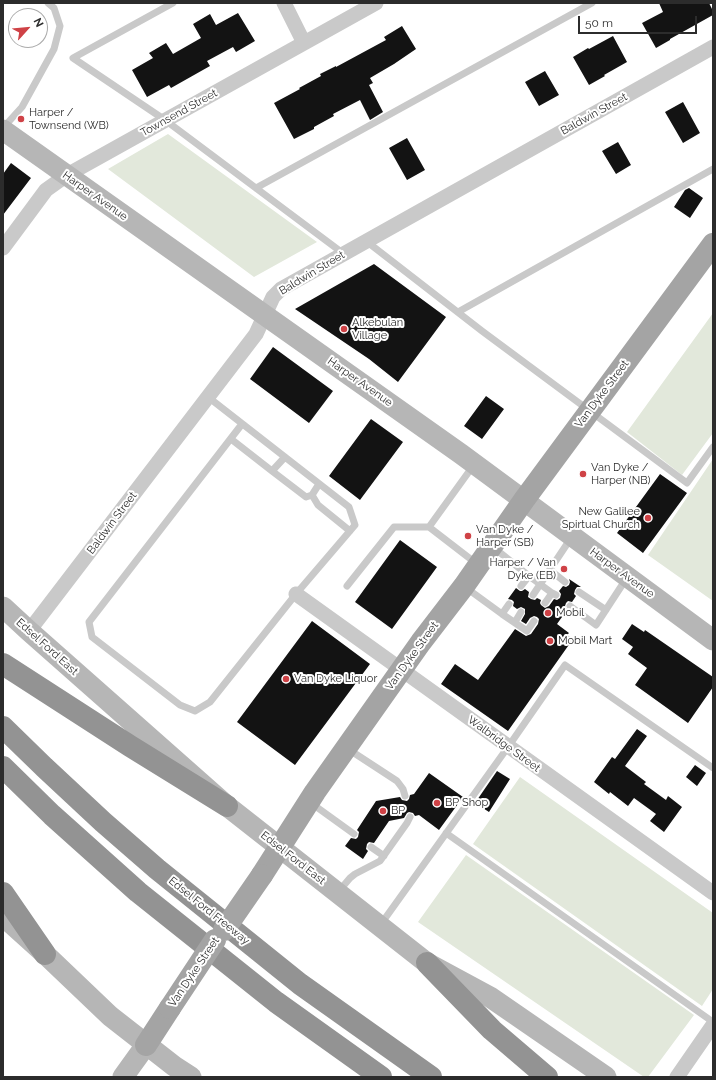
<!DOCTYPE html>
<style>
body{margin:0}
#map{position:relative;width:716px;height:1080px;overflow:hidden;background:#fff;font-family:Raleway,sans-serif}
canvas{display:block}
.frame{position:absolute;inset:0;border:4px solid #2c2c2c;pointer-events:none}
.north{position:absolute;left:8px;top:8px;width:40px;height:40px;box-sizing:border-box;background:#fff;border:1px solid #ababab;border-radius:50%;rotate:63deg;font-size:11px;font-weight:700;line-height:16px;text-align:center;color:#2c2c2c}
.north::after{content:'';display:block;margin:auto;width:14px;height:18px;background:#cf4246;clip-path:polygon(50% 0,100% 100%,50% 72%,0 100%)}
.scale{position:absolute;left:578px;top:16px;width:119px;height:18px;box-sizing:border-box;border:2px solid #2c2c2c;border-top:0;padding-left:5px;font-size:12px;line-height:14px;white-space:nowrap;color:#2c2c2c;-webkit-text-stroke:3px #fff;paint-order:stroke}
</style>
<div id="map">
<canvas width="716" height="1080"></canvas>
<div class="frame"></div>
<div class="north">N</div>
<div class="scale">50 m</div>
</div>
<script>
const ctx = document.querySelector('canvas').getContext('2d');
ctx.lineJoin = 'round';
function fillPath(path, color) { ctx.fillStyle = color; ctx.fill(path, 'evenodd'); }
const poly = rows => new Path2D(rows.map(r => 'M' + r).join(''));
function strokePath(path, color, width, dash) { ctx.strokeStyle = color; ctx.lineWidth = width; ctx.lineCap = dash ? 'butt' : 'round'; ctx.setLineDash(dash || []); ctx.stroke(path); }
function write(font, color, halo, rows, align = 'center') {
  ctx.font = font + ' Raleway,sans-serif'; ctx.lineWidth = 4; ctx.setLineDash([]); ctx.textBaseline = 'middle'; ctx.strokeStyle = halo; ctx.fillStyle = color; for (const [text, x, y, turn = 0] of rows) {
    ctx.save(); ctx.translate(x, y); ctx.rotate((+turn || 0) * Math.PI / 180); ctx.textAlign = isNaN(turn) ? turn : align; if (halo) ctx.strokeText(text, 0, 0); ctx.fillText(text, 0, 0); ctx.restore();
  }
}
const green = poly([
 [168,134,317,242,254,277,108,169],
 [713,313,713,433,682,475,627,432],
 [713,459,713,601,648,555],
 [520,777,713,913,713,989,702,1006,473,844],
 [466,855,694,1015,648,1077,644,1077,418,922]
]);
const building = poly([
 [659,3,709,3,713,11,713,15,670,39,670,40,656,48,642,23,663,12],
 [238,13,255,41,236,52,233,47,207,61,210,66,171,88,169,85,147,97,132,70,153,58,149,53,166,43,173,54,201,38,193,24,210,14,216,25],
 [402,26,416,49,394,64,370,78,373,83,369,85,383,112,370,120,360,100,333,114,334,116,314,127,314,129,294,139,274,103,300,89,299,88,321,76,320,74,336,66,336,67,386,40,384,37],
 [613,36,627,62,604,75,605,76,589,85,573,57,588,48,589,49],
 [545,71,559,95,539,106,525,82],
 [683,102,700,133,683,143,665,112],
 [407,138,425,170,407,180,389,148],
 [618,142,631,165,616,174,602,151],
 [11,163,31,178,3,215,3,174],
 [689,188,703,198,690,218,674,207,685,190],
 [374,264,446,317,398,382,369,359,295,309],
 [273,347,333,391,309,423,250,379],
 [486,396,504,409,482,439,464,426],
 [371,419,403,442,360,500,329,476],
 [660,474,687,493,643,553,617,533],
 [400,540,437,567,392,629,355,602],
 [569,579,581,587,577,587,575,590,574,594,576,596,572,602,568,601,566,603,565,606,567,610,557,624,569,633,567,635,573,639,508,731,441,684,455,664,478,680,515,629,526,636,531,634,538,624,539,619,537,617,534,616,530,618,526,624,521,621,525,614,525,609,521,607,517,609,513,606,514,602,512,600,508,599,516,588,520,591,522,591,525,589,529,592,528,597,531,599,535,600,537,598,541,600,540,603,541,605,545,608,549,606,554,599,557,600,560,598,561,594,559,591,563,586,566,587,569,585,570,582],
 [312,621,370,664,295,765,237,722],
 [632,624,644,632,645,630,713,677,713,687,688,723,635,685,647,668,628,654,633,647,622,639],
 [637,729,647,736,625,766,646,782,644,784,666,800,668,796,682,807,664,832,650,821,656,814,634,798,628,806,610,792,609,794,594,782,612,757,615,759],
 [695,765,706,773,697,786,686,777],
 [497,771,510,779,489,812,475,803],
 [429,773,463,797,439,830,419,815,415,816,413,813,409,812,407,813,404,818,389,821,374,843,369,842,367,844,366,849,368,851,363,859,345,846,351,838,356,839,358,837,359,832,357,830,376,801,400,797,402,800,407,801,409,799,410,795,414,794]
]);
const lane = poly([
 [173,3,73,58,165,120,344,254],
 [3,128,22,107,54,49,60,26,54,8,48,3],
 [256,188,592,3],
 [366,241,482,331,687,483,713,447],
 [458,312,713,169],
 [208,397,349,507,355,525,296,594,210,702,195,711,180,705,92,637,89,622,242,424],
 [231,439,272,471,285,457],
 [473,466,429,527,477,564],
 [272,471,306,497,312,495,319,484],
 [312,495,318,505,350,531],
 [493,547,529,576],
 [550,570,565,582],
 [347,586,394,527,429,527],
 [521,586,529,576,552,593],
 [465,587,502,614,527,631,534,621],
 [579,592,606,610],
 [533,595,571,538],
 [545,603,552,593,556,595],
 [570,606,596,625,626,579],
 [502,614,509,604],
 [515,622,521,612],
 [348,749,397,781,403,789,405,796],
 [311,803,354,834],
 [446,833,713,1022],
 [371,847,384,856],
 [339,891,350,878,355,874,380,861,407,823,410,817],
 [381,924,508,747,565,665,713,768]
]);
const street = poly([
 [284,3,304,43],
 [3,248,46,190,67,175,376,3],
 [296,594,713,893],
 [29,631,256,334,273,297,281,289,713,47],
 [677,1077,713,1025]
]);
const secondary = poly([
 [3,130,461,454,713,640],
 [3,607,29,631,227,806,427,963,490,997,606,1077],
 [3,916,45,954,110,1016,174,1066,191,1077],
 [123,1077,146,1045]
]);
const primary = poly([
 [262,875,315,792,421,642,464,586,524,500,713,244],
 [146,1045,170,1008]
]);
const highway = poly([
 [3,664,130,746,227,806],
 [3,727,44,767,103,822,157,869,300,984,431,1077],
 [3,767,52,815,138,892,276,1002,381,1077],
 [3,893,45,954],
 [427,963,492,1030,547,1077]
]);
const primaryBridge = poly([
 [224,930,262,875],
 [170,1008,215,940]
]);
const markers = [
 [21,119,4,"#cf4246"],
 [344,329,4,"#cf4246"],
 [583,474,4,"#cf4246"],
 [648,518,4,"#cf4246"],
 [468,536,4,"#cf4246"],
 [564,569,4,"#cf4246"],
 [548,613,4,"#cf4246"],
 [550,641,4,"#cf4246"],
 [286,679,4,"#cf4246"],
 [437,803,4,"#cf4246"],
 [383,811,4,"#cf4246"]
];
const poiNames = [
 ["Harper /",29,113],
 ["Townsend (WB)",29,126],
 ["Alkebulan",352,323],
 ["Village",352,336],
 ["Van Dyke /",591,468],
 ["Harper (NB)",591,481],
 ["New Galilee",640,512,"right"],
 ["Spirtual Church",640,525,"right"],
 ["Van Dyke /",476,530],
 ["Harper (SB)",476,543],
 ["Harper / Van",556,563,"right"],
 ["Dyke (EB)",556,576,"right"],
 ["Mobil",556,613],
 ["Mobil Mart",558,641],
 ["Van Dyke Liquor",294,679],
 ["BP Shop",445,803],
 ["BP",391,811]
];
const streetNames = [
 ["Townsend Street",179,113,-29],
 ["Baldwin Street",594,114,-29],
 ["Harper Avenue",95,196,35],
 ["Baldwin Street",312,273,-31],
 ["Harper Avenue",360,382,35],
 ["Van Dyke Street",602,394,-53],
 ["Baldwin Street",112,523,-53],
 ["Harper Avenue",622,573,36],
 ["Edsel Ford East",47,647,42],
 ["Van Dyke Street",412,656,-54],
 ["Walbridge Street",504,744,36],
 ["Edsel Ford East",293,858,38],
 ["Edsel Ford Freeway",209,911,39],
 ["Van Dyke Street",194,972,-56]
];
fillPath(green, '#e2e8db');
fillPath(building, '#131313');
strokePath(lane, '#c9c9c9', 7);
strokePath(street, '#c9c9c9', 15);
strokePath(secondary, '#b6b6b6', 21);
strokePath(primary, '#a4a4a4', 22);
strokePath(highway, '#939393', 22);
strokePath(primaryBridge, '#a4a4a4', 22);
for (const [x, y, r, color] of markers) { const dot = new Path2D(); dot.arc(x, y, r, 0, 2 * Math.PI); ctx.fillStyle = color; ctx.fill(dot); strokePath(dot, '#fff', 1.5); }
write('11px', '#2c2c2c', '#fff', poiNames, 'left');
write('11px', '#2c2c2c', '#fff', streetNames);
</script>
